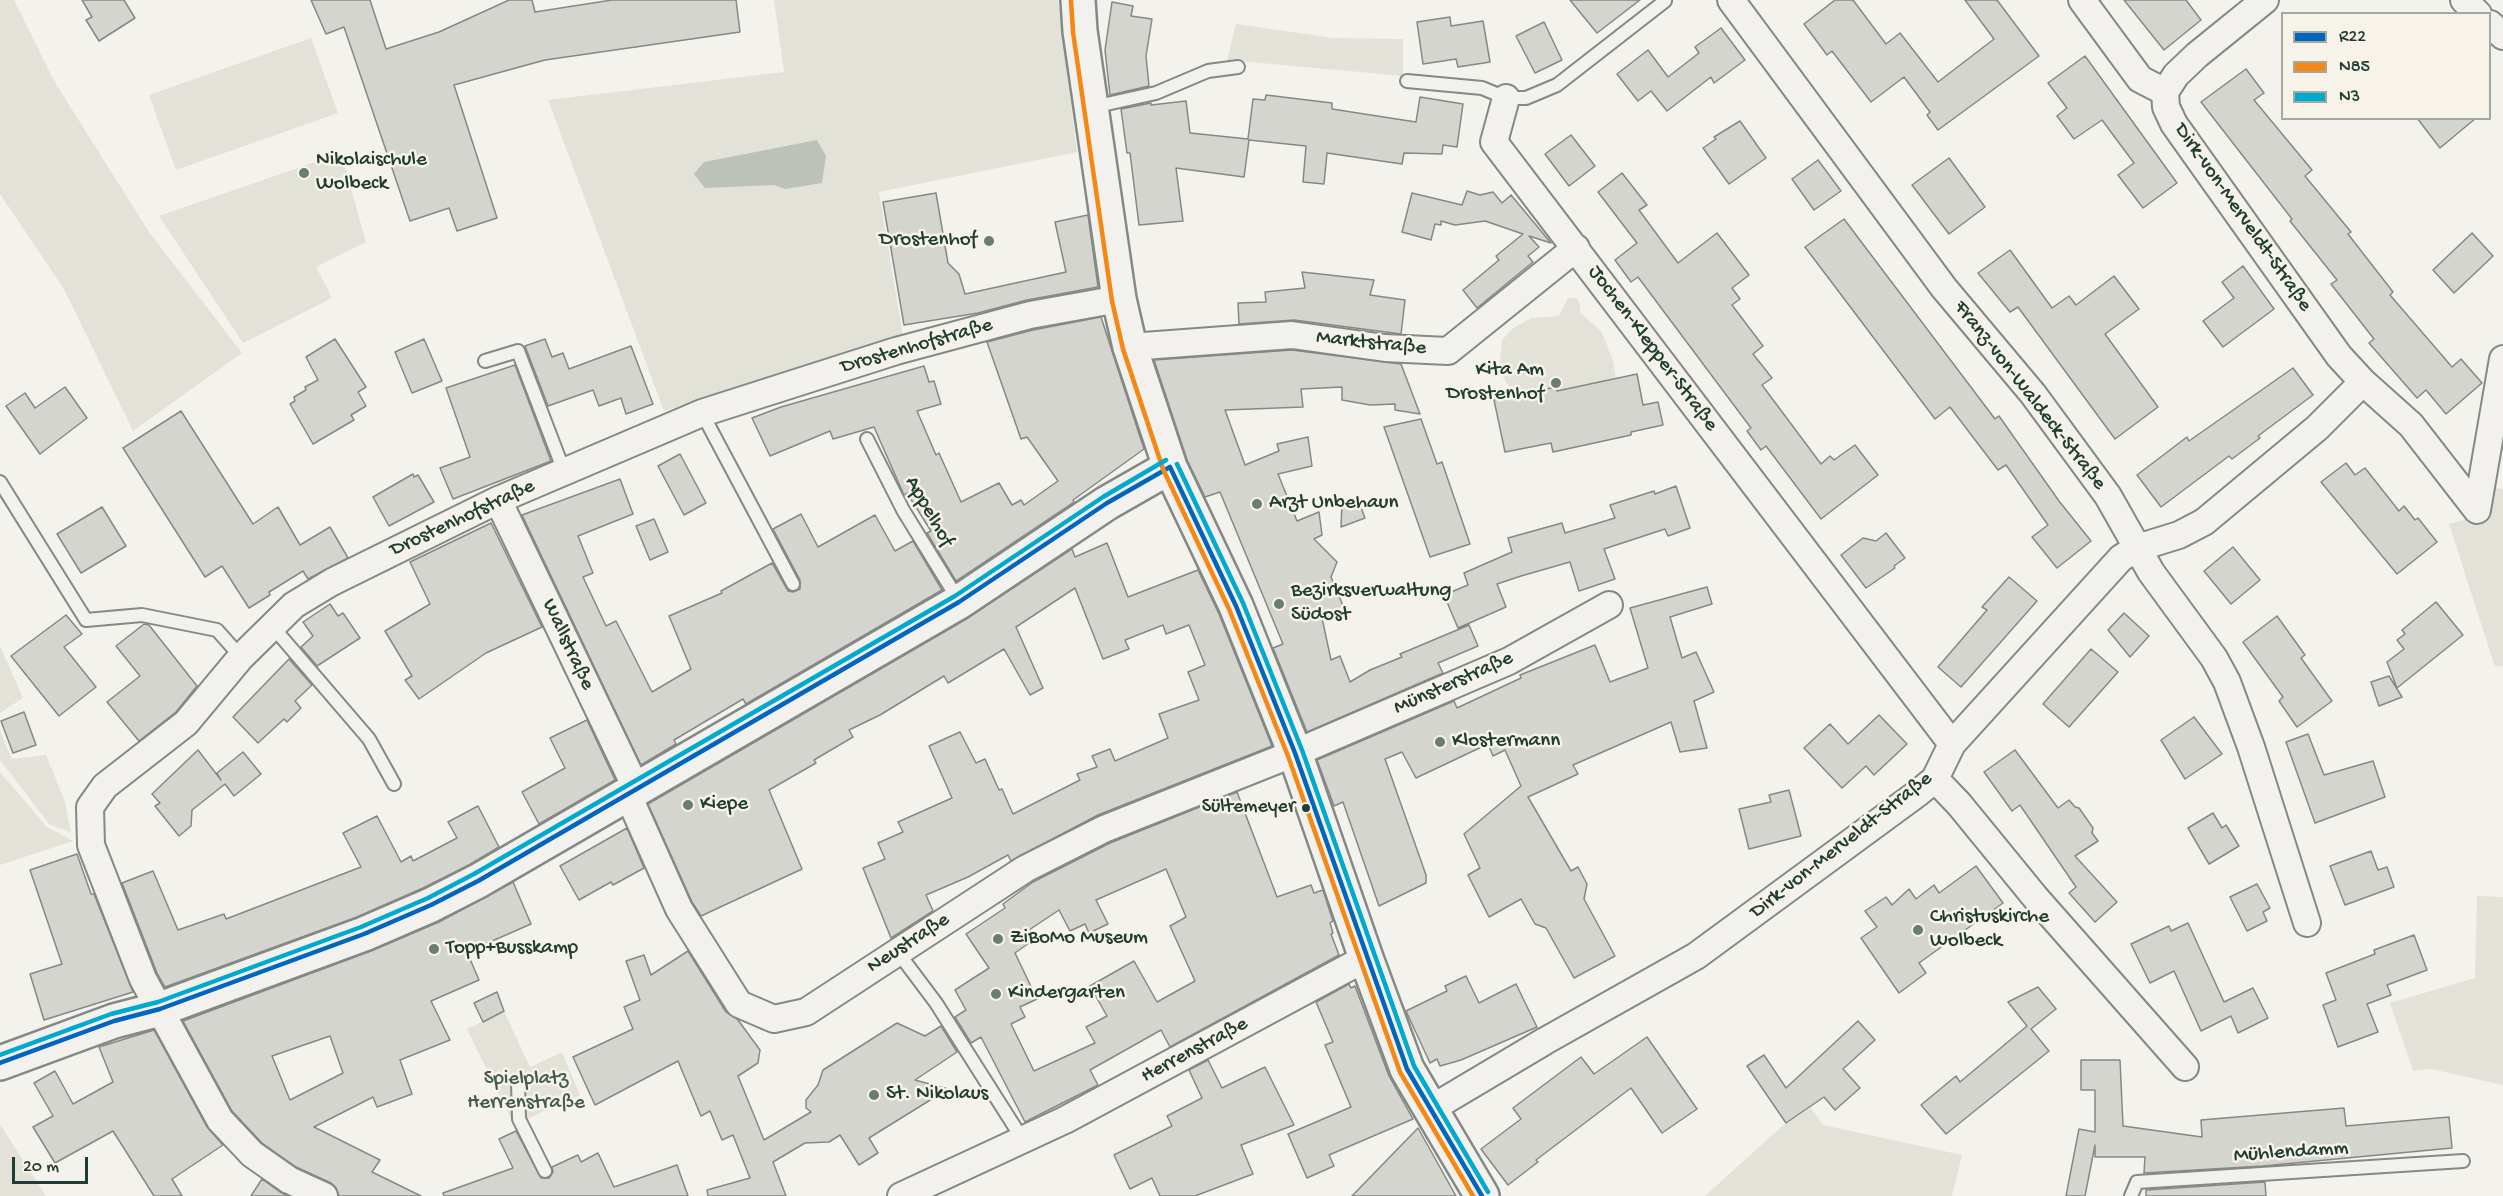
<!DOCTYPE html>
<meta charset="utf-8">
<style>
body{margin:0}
#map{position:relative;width:2503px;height:1196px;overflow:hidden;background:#f4f2ec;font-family:"Gochi Hand",sans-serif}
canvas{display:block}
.legend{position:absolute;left:2281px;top:12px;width:210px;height:108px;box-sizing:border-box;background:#f7f3e8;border:2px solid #a1aaa0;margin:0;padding:8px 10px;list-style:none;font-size:18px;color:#1f3d34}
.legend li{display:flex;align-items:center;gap:12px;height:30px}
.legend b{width:30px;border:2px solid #a1aaa0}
.scale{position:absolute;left:12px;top:1157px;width:76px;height:27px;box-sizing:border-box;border:3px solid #1f3d34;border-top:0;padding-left:8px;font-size:18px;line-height:21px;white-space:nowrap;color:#1f3d34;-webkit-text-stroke:4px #f7f3e8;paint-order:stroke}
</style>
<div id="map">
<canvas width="2503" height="1196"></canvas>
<ul class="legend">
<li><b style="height:8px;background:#0065bd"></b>R22</li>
<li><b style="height:8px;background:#f68712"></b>N85</li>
<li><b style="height:8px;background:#00a9ce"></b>N3</li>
</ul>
<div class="scale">20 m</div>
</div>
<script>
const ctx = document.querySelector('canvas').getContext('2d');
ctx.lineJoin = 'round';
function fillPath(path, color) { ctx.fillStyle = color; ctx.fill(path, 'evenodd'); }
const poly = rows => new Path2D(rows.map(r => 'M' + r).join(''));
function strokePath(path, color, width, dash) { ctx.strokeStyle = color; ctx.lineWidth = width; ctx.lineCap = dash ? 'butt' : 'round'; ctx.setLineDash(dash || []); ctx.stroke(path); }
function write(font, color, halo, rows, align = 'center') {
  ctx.font = font + ' "Gochi Hand",sans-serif'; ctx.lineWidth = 5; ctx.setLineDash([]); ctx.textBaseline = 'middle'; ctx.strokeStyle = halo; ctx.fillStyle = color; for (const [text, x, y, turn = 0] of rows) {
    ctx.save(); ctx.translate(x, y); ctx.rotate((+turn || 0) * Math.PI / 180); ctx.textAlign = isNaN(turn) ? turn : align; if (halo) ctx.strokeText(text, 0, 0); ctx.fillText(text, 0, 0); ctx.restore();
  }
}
const green = poly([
 [0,0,14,0,54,81,149,232,242,353,133,431,64,289,0,194],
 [774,0,1058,0,1077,152,879,192,904,343,664,411,548,100,784,72],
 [1236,24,1333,38,1403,39,1403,76,1227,60],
 [311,38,338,113,176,170,149,95],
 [341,153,366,242,316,267,332,298,243,343,159,216],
 [1568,298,1576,298,1580,304,1580,313,1601,331,1613,360,1616,379,1557,391,1556,387,1515,396,1499,371,1502,340,1513,328,1532,318,1559,316],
 [2495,488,2503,489,2503,666,2495,667,2449,524,2480,516,2491,510],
 [0,646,23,698,0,713],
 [0,731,12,759,46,755,65,802,71,832,50,825,0,760],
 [0,772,47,827,73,841,0,865],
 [2477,896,2503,897,2503,1085,2431,1069,2413,1071,2390,1003,2475,978],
 [504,1011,530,1067,562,1052,580,1095,514,1125,467,1029],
 [1811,1108,1823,1125,1962,1155,1952,1196,1705,1196,1780,1128],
 [0,1124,46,1196,0,1196]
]);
const water = poly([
 [817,140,826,156,822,183,785,189,774,185,705,188,694,174,704,162]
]);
const building = poly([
 [82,0,124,0,135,18,99,41,86,20,92,17,82,0],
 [311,0,370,0,386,49,439,32,509,0,532,0,535,12,612,0,736,0,740,32,545,60,454,85,497,218,457,231,449,208,410,221,344,27,326,34,311,0],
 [1570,0,1640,0,1597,33,1570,0],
 [1835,0,1853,0,1886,44,1900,33,1938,82,1994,39,1965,0,1997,0,2039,56,1938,130,1927,115,1930,112,1904,77,1871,102,1832,51,1827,55,1804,24,1835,0],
 [2124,0,2186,0,2201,20,2164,50,2124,0],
 [1112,2,1133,6,1131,16,1152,19,1146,56,1149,86,1110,95,1105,50,1112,2],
 [1450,17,1451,26,1483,21,1490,62,1458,67,1456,59,1423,64,1417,22,1450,17],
 [1544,22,1562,60,1535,73,1516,36,1544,22],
 [1721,28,1745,60,1714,83,1711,77,1667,111,1651,91,1638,101,1617,74,1648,50,1668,77,1699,53,1695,47,1721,28],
 [2085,56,2177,183,2143,208,2118,175,2134,163,2102,120,2074,139,2057,116,2067,108,2048,83,2085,56],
 [2246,69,2264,93,2254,100,2312,170,2305,176,2351,232,2348,234,2393,292,2390,295,2452,367,2461,359,2482,383,2446,414,2426,390,2417,398,2369,343,2374,339,2331,284,2337,280,2290,221,2292,219,2201,102,2246,69],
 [1266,95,1332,103,1332,109,1416,122,1420,97,1463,104,1457,147,1443,145,1442,154,1404,153,1402,164,1327,153,1324,184,1303,182,1306,146,1249,140,1244,177,1176,168,1183,221,1139,225,1130,153,1127,153,1121,109,1151,103,1151,105,1186,101,1190,133,1248,139,1253,99,1265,100,1266,95],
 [2417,118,2476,118,2440,148,2417,118],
 [1740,121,1766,158,1729,184,1703,148,1716,139,1714,137,1740,121],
 [1571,135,1595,166,1569,186,1545,154,1571,135],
 [1949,158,1985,207,1949,234,1912,185,1949,158],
 [1818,160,1841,191,1814,210,1792,179,1818,160],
 [1622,173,1647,205,1639,210,1678,263,1717,233,1749,275,1732,288,1740,299,1732,305,1763,346,1753,354,1772,378,1762,385,1821,464,1830,456,1834,460,1855,445,1878,475,1821,519,1766,446,1761,450,1747,431,1751,428,1638,277,1631,282,1615,260,1637,243,1598,192,1622,173],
 [1467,191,1480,195,1493,192,1502,203,1511,195,1551,243,1529,236,1539,247,1528,256,1533,262,1477,308,1463,290,1499,260,1496,256,1523,234,1485,221,1455,225,1441,221,1441,225,1435,224,1431,240,1402,232,1412,193,1462,205,1467,191],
 [936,193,948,263,959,274,965,294,1066,272,1055,222,1088,215,1098,287,1027,300,978,313,904,325,883,202,936,193],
 [1844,219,1995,419,1999,416,2059,501,2091,541,2057,568,2032,537,2048,525,2006,465,1998,470,1950,407,1935,419,1805,247,1844,219],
 [2472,233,2493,256,2454,293,2433,270,2472,233],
 [2010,250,2052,308,2069,296,2076,305,2114,276,2139,309,2105,334,2158,407,2115,439,2018,307,2010,312,1978,273,2010,250],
 [2243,266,2274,309,2223,347,2203,321,2234,298,2222,282,2243,266],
 [1302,272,1374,280,1370,295,1405,300,1401,334,1294,320,1239,324,1238,303,1266,302,1265,292,1305,288,1302,272],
 [1101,317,1144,449,1073,500,1074,502,956,581,927,533,931,531,907,493,904,495,874,427,833,439,830,431,770,456,752,418,781,407,924,366,929,382,934,381,941,404,917,411,936,455,939,453,961,502,999,483,1012,505,1021,500,1024,505,1058,481,1027,437,1021,439,987,342,1033,330,1101,317],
 [335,339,366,387,358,392,366,406,351,415,354,420,313,444,290,404,295,401,294,397,306,390,305,387,318,380,306,357,335,339],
 [424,339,442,381,412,393,395,352,424,339],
 [545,339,552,357,563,353,569,369,631,346,653,404,626,414,621,398,599,406,593,390,548,406,525,346,545,339],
 [1292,350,1401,364,1420,414,1395,410,1395,404,1370,405,1342,400,1342,387,1301,389,1303,407,1225,410,1245,465,1279,451,1277,444,1308,437,1312,466,1278,474,1297,521,1319,512,1322,535,1314,539,1337,562,1331,577,1344,608,1322,618,1331,660,1340,656,1350,682,1370,670,1402,657,1400,654,1469,625,1478,646,1438,663,1443,673,1307,732,1273,648,1283,644,1220,492,1205,497,1187,460,1154,360,1292,350],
 [515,365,551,461,453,499,440,468,470,457,446,388,515,365],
 [2293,368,2313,395,2258,436,2260,438,2232,459,2229,456,2161,507,2137,475,2187,437,2189,441,2293,368],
 [1637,374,1643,405,1658,402,1663,425,1631,432,1631,435,1553,452,1551,443,1505,452,1494,400,1556,387,1557,391,1637,374],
 [65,387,87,418,40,454,6,406,25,393,35,408,65,387],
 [181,411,253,524,278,507,300,545,330,527,348,558,308,579,303,571,269,592,270,595,249,608,222,566,205,577,123,448,181,411],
 [1421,419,1437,464,1442,462,1470,544,1430,557,1384,427,1421,419],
 [680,454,706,503,684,515,658,466,680,454],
 [2346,463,2355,475,2365,468,2399,511,2404,506,2415,520,2418,518,2437,542,2397,574,2321,482,2346,463],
 [413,474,414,477,418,475,434,502,389,526,373,497,413,474],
 [620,479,633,514,578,536,593,573,583,577,606,626,616,621,652,692,691,669,669,616,722,593,721,591,772,563,788,591,793,592,800,589,800,580,773,529,801,514,818,547,875,515,895,551,913,541,942,590,746,704,743,699,674,740,676,744,641,765,522,515,620,479],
 [1676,486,1690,528,1668,536,1665,529,1604,549,1615,579,1579,591,1570,562,1521,576,1497,584,1506,607,1458,628,1444,595,1468,585,1464,573,1512,552,1508,538,1562,523,1565,533,1615,518,1610,505,1654,491,1655,494,1676,486],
 [1357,497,1365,518,1341,527,1342,503,1357,497],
 [102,507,126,546,81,573,57,534,102,507],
 [654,519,668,552,650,560,636,526,654,519],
 [491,523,542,627,486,653,419,699,405,680,412,676,385,631,430,604,410,562,491,523],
 [1886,533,1905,558,1894,566,1895,568,1866,588,1841,555,1863,538,1876,541,1886,533],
 [1107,543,1128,597,1198,570,1219,614,1272,746,1098,815,1011,861,1008,855,968,877,926,895,933,911,891,938,863,868,885,859,878,843,903,832,898,822,952,798,929,746,960,732,976,763,985,759,999,790,1002,789,1013,814,1080,780,1077,774,1097,767,1092,756,1110,749,1115,761,1168,738,1159,714,1199,700,1188,672,1205,665,1189,625,1166,634,1163,625,1125,640,1129,649,1103,659,1075,588,1016,627,1043,688,1030,695,1004,649,948,683,944,676,880,715,849,730,853,737,814,760,816,763,769,790,802,869,701,916,692,902,648,804,968,618,1072,549,1075,557,1107,543],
 [2233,547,2260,580,2231,604,2204,571,2233,547],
 [2009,577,2037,601,1961,687,1938,667,1987,610,1982,607,2009,577],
 [1707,587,1712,604,1670,617,1682,658,1696,652,1714,692,1694,701,1707,748,1680,752,1671,722,1573,765,1578,774,1528,797,1571,871,1578,867,1587,884,1584,899,1615,956,1574,978,1546,928,1535,924,1521,899,1489,917,1468,875,1480,868,1464,834,1521,786,1505,750,1493,756,1488,744,1416,778,1402,752,1385,759,1426,875,1426,883,1379,906,1343,802,1334,806,1317,760,1454,701,1457,708,1521,678,1520,675,1595,645,1610,682,1648,668,1630,608,1707,587],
 [2436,602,2463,635,2397,688,2387,662,2404,649,2397,640,2405,634,2402,630,2436,602],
 [330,604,338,616,343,613,360,638,317,666,301,647,313,636,303,622,330,604],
 [2124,613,2149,636,2130,657,2108,630,2124,613],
 [66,615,82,634,64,647,96,687,59,716,11,656,66,615],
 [2277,616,2305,655,2301,658,2332,701,2297,727,2279,701,2283,697,2243,642,2277,616],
 [144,624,149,625,197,686,176,712,139,741,107,702,140,676,116,646,144,624],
 [2091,649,2118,672,2069,727,2043,704,2091,649],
 [289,659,312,685,295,701,301,708,287,722,284,719,258,743,233,717,289,659],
 [2389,676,2402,697,2379,706,2371,682,2389,676],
 [24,712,36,745,13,753,1,721,24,712],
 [1879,715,1907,744,1874,775,1866,766,1842,788,1804,748,1830,724,1848,744,1879,715],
 [2194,717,2222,754,2185,779,2161,740,2194,717],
 [587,720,615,780,539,824,522,792,565,768,550,738,587,720],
 [2308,734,2324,775,2373,761,2385,797,2315,823,2286,742,2308,734],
 [198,750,221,780,217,773,243,752,261,774,234,796,225,784,192,810,191,826,179,836,155,806,160,803,152,794,198,750],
 [2015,750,2058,808,2069,800,2075,807,2079,808,2093,828,2092,833,2098,841,2075,856,2117,902,2095,922,2069,893,2076,887,2020,805,2012,811,1984,772,2015,750],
 [1789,790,1801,836,1749,849,1739,809,1771,802,1769,795,1789,790],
 [1237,792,1277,897,1311,885,1314,893,1323,890,1333,921,1330,923,1333,933,1331,934,1339,955,1170,1047,1161,1030,1090,1070,1098,1085,1025,1122,981,1037,971,1043,955,1017,966,1010,955,990,989,968,966,934,1005,908,1003,904,1033,882,1110,843,1237,792],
 [1166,869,1186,917,1170,926,1195,981,1157,1002,1134,961,1090,986,1107,1016,1086,1027,1095,1043,1034,1071,1011,1024,1025,1017,1020,1007,1037,999,1015,953,1029,943,1023,934,1059,910,1070,931,1085,924,1089,933,1108,924,1096,900,1166,869],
 [478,806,499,847,469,865,423,888,357,917,165,987,157,973,122,883,153,871,178,930,224,914,226,919,361,867,343,833,377,816,401,862,411,856,413,861,457,838,448,822,478,806],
 [2213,813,2222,828,2226,825,2239,846,2209,864,2188,828,2213,813],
 [627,828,644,868,613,885,611,882,579,900,560,866,627,828],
 [2371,851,2378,870,2387,867,2394,887,2345,905,2330,866,2371,851],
 [77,854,91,894,94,894,133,992,44,1020,30,974,62,964,30,870,77,854],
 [1976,866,2003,903,1919,963,1926,973,1899,993,1861,938,1877,927,1865,911,1886,897,1892,905,1909,889,1916,899,1934,885,1939,893,1976,866],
 [513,882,531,924,467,952,479,980,431,1001,450,1040,400,1060,412,1094,377,1107,373,1097,314,1127,380,1160,372,1172,421,1196,339,1196,336,1188,331,1183,296,1167,262,1143,232,1111,183,1021,371,951,439,922,513,882],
 [330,1036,343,1073,290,1100,272,1056,330,1036],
 [2257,884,2270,908,2263,912,2267,921,2247,931,2230,897,2257,884],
 [2188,923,2224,1002,2253,988,2268,1018,2238,1033,2231,1016,2201,1031,2174,971,2150,983,2131,944,2169,926,2171,931,2188,923],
 [2414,935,2427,970,2387,985,2391,995,2367,1004,2378,1032,2338,1047,2323,1005,2336,1000,2326,973,2375,954,2374,950,2414,935],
 [688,951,726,1012,738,1020,760,1050,758,1063,738,1076,764,1140,811,1112,806,1108,806,1100,818,1085,823,1070,897,1023,925,1036,941,1026,957,1052,915,1080,948,1089,869,1138,878,1153,859,1165,840,1135,829,1142,805,1143,773,1162,786,1196,708,1196,707,1190,750,1178,733,1135,722,1140,710,1111,701,1116,678,1061,595,1105,573,1057,633,1029,624,1007,640,1000,626,961,644,955,651,975,688,951],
 [1466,976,1479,1003,1516,984,1537,1027,1461,1060,1440,1066,1437,1059,1430,1063,1406,1011,1447,991,1445,986,1466,976],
 [1349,984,1351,988,1355,986,1389,1076,1413,1119,1329,1155,1334,1166,1307,1178,1288,1134,1351,1107,1325,1045,1333,1042,1316,1002,1349,984],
 [2038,987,2056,1009,2031,1029,2049,1051,1946,1134,1921,1105,1956,1076,1960,1082,2027,1026,2008,1002,2038,987],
 [497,992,504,1011,483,1022,474,1003,497,992],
 [1858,1021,1875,1040,1843,1069,1860,1088,1835,1110,1824,1097,1786,1123,1747,1066,1764,1055,1786,1088,1858,1021],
 [154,1030,207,1127,223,1145,172,1179,182,1196,154,1196,113,1131,55,1163,33,1127,53,1116,34,1083,55,1071,73,1104,113,1082,99,1047,154,1030],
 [1647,1037,1697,1109,1662,1133,1631,1088,1536,1160,1538,1162,1508,1185,1481,1149,1521,1119,1513,1108,1581,1057,1594,1074,1647,1037],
 [1208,1060,1222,1088,1265,1067,1294,1125,1241,1145,1253,1174,1195,1196,1160,1196,1152,1178,1130,1189,1114,1155,1172,1126,1167,1116,1202,1098,1189,1070,1208,1060],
 [2081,1060,2120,1060,2123,1126,2202,1137,2201,1120,2344,1108,2346,1126,2449,1117,2452,1148,2263,1166,2144,1173,2145,1157,2095,1157,2095,1145,2085,1196,2066,1196,2079,1129,2095,1132,2095,1090,2081,1090,2081,1060],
 [1418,1128,1456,1196,1352,1196,1418,1128],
 [516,1131,541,1178,549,1178,553,1172,552,1167,578,1155,581,1162,598,1153,614,1187,677,1165,688,1196,444,1196,443,1193,513,1168,499,1139,516,1131],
 [262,1179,280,1192,288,1196,251,1196,262,1179],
 [2265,1182,2266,1196,2146,1196,2146,1190,2265,1182]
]);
const lane = poly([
 [1407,81,1482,88,1506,98,1526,98,1557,85,1665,1],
 [1093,107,1156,93,1208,71,1238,67],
 [485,361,518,351,564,471],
 [702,413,793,584],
 [867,439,903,510,959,601],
 [0,482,86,620,142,615,217,630,241,657],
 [272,626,369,739,394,784],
 [897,951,936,1003,1023,1140],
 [518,1081,519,1119,545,1171],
 [2131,1196,2137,1182,2463,1161]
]);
const street = poly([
 [1731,0,1944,288,2033,394,2108,496,2151,572,2214,658,2227,682,2251,747,2307,923],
 [2082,0,2140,79,2165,92],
 [2464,0,2478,14],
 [2490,24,2503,36],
 [2165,92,2176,75,2197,55,2265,0],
 [1506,98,1494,142,1952,744],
 [1130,347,1292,335,1385,348,1448,351,1576,248],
 [2363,382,2411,425,2477,510,2503,359],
 [498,500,637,790],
 [1935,779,1959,804,2035,897,2185,1067],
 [628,795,679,909,739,1004,774,1019,806,1012,1025,869,1104,829,1295,753,1509,661,1609,605],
 [1429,1110,1545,1041,1696,956,1918,793,1935,779,1952,744,2121,558,2137,548,2179,535,2204,522,2317,428,2363,382,2339,356,2174,124,2166,107,2165,92],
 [324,1196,289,1180,252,1154,220,1120,143,979,91,845,90,807,105,786,186,723,241,657,294,605,332,582,498,500,702,413,896,351,1030,315,1119,299],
 [901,1196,1065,1120,1366,958]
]);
const secondary = poly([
 [1078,0,1080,31,1119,299,1130,347,1170,467,1236,606,1295,753,1366,958,1407,1069,1482,1196],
 [0,1063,114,1021,160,1009,364,934,431,905,478,881,959,602,1107,503,1170,467]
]);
const bus1 = poly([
 [1170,467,1236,606,1295,753,1407,1069,1482,1196],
 [0,1063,114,1021,160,1009,364,934,431,905,478,881,959,602,1107,503,1170,467]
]);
const bus2 = poly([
 [1071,0,1073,32,1112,301,1123,349,1163,469,1229,609,1288,756,1400,1072,1473,1196]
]);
const bus3 = poly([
 [1177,464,1243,603,1302,750,1414,1066,1488,1192],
 [0,1055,111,1014,158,1002,361,927,428,898,474,874,955,596,1103,497,1166,460]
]);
const markers = [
 [304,173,6,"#6a7c74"],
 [989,241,6,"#6a7c74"],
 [1556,383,6,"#6a7c74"],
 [1257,504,6,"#6a7c74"],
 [1279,604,6,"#6a7c74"],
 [1440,742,6,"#6a7c74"],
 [688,805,6,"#6a7c74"],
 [1306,808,5,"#1f3d34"],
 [1918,930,6,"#6a7c74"],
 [998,939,6,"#6a7c74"],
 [434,949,6,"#6a7c74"],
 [996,994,6,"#6a7c74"],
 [874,1095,6,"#6a7c74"]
];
const busNames = [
 ["Sültemeyer",1295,808]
];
const poiNames = [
 ["Nikolaischule",316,161],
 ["Wolbeck",316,185],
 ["Drostenhof",977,241,"right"],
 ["Kita Am",1544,371,"right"],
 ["Drostenhof",1544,395,"right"],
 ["Arzt Unbehaun",1269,504],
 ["Bezirksverwaltung",1291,592],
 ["Südost",1291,616],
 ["Klostermann",1452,742],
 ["Kiepe",700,805],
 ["Christuskirche",1930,918],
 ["Wolbeck",1930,942],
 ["ZiBoMo Museum",1010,939],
 ["Topp+Busskamp",446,949],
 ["Kindergarten",1008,994],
 ["St. Nikolaus",886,1095]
];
const streetNames = [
 ["Dirk-von-Merveldt-Straße",2242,218,55],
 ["Marktstraße",1371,344,6],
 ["Drostenhofstraße",917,347,-16],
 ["Jochen-Klepper-Straße",1652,349,53],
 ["Franz-von-Waldeck-Straße",2029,396,52],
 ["Appelhof",928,512,60],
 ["Drostenhofstraße",463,519,-25],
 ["Wallstraße",567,645,65],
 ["Münsterstraße",1454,684,-24],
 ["Dirk-von-Merveldt-Straße",1842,846,-38],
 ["Neustraße",909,944,-33],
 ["Herrenstraße",1195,1051,-28],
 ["Mühlendamm",2291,1153,-4]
];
const parkNames = [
 ["Spielplatz",526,1080],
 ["Herrenstraße",526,1104]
];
fillPath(green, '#e2e2d9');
fillPath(water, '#bcc2b9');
fillPath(building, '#d5d5d0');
strokePath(building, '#848985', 1.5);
strokePath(lane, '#848985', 16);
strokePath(street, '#848985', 30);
strokePath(secondary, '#848985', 38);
strokePath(lane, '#f2f1ed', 12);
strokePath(street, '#f2f1ed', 26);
strokePath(secondary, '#f2f1ed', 33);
strokePath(bus1, '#0065bd', 4.5);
strokePath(bus2, '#f68712', 4.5);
strokePath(bus3, '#00a9ce', 4.5);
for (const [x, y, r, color] of markers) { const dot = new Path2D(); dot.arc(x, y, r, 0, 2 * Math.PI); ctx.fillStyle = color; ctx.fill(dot); strokePath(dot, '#f7f3e8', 2); }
write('20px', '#1f3d34', '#f7f3e8', busNames, 'right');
write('21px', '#1f3d34', '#f7f3e8', poiNames, 'left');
write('21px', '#1f3d34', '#f7f3e8', streetNames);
write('21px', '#435b52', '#f7f3e8', parkNames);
</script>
